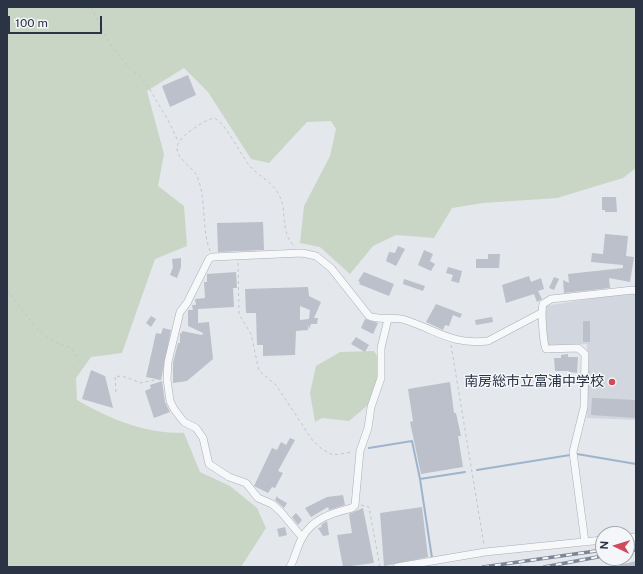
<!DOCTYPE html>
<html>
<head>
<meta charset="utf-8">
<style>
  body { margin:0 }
  #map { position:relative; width:643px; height:574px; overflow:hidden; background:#e4e7ec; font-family:"Public Sans",sans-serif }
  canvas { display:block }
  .frame { position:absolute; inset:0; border:8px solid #2b3445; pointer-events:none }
  .north { position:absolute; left:595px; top:526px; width:40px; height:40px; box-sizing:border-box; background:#f4f6f9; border:1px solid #a4a8b1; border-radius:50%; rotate:274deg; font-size:11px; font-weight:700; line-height:16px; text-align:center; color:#2b3445 }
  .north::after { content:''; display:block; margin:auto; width:14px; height:18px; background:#d1495b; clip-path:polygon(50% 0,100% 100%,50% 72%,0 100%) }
  .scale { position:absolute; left:8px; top:16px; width:94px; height:18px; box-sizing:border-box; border:2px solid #2b3445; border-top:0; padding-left:5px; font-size:12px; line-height:14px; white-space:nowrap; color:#2b3445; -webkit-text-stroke:3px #f4f6f9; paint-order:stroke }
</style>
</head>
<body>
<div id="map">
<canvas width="643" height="574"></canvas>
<div class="frame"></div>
<div class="north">N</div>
<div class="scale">100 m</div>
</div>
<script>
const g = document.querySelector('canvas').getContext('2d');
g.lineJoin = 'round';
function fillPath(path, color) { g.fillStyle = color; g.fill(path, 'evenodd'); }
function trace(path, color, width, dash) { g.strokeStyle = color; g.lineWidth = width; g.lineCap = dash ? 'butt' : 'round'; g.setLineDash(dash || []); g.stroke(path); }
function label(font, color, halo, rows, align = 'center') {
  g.font = font + ' "Public Sans","Noto Sans JP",sans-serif'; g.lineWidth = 3; g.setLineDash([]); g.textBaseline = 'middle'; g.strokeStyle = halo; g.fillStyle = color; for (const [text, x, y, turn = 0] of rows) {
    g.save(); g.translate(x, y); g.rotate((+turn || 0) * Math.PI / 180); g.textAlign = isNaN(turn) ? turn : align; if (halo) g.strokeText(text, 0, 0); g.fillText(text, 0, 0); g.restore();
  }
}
const built = new Path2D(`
  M 632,292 L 636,294 L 636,420 L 587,418 L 587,344 L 547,345 L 545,306 Z`);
const green = new Path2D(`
  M 7,7 L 636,7 L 636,168 L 623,178 L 557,198 L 483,203 L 452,208 L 434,238 L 396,235 L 373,246 L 350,274 L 320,247 L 300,243 L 304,206 L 330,156 L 336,129 L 331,121 L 307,122 L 269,163 L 251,159 L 208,92 L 184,68 L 147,91 L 164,154 L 158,186 L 184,206 L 187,246 L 155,259 L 122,353 L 91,357 L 76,378 L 77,400 C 112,420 143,433 184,433 L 200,472 L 230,486 L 257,508 L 266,528 L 241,567 L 7,567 Z
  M 374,351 L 383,366 L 375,399 L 349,421 L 322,418 L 315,422 L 310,393 L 316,366 L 340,352 Z`);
const stream = new Path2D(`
  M 369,448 L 412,441 L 420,479 L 432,558
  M 577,454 L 636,464
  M 477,470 L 570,455
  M 420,479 L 465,472`);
const building = new Path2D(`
  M 188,75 L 196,95 L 170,107 L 162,86 Z
  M 602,197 L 616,197 L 617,212 L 605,212 L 605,210 L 602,210 Z
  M 263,222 L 264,250 L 218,252 L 217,223 Z
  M 605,234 L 628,236 L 626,256 L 634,257 L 630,282 L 609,278 L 610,288 L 564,293 L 563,280 L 569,283 L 568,274 L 623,268 L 623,265 L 591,262 L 592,253 L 603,254 Z
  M 398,246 L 405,249 L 396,266 L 386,261 L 389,252 L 395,253 Z
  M 424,250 L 433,254 L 430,261 L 435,264 L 431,271 L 418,265 Z
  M 488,254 L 500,254 L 499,268 L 476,268 L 476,259 L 488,259 Z
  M 181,258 L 181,267 L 177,278 L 170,275 L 173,267 L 172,259 Z
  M 448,267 L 462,271 L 459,283 L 451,281 L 453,275 L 446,273 Z
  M 236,272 L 237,288 L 233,288 L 234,307 L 198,309 L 198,323 L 209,322 L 213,359 L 187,381 L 173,383 L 173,363 L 178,343 L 180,343 L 180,333 L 182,333 L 182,331 L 202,335 L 203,333 L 188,326 L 188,310 L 193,310 L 192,305 L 196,305 L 195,299 L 205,298 L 204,282 L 207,282 L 207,274 Z
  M 364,272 L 394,284 L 389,296 L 359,284 L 360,282 L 358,281 Z
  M 529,276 L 531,282 L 541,278 L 544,289 L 538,291 L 542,299 L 537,302 L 534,294 L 506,303 L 502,285 Z
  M 554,277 L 559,279 L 554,290 L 549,288 Z
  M 404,279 L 425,286 L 423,291 L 403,284 Z
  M 308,287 L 309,296 L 321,302 L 314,318 L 318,318 L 317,324 L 311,324 L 309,329 L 308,324 L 308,330 L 296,331 L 295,355 L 263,356 L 263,345 L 257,345 L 256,313 L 246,313 L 245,289 ZM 300,306 L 310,310 L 309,319 L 300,320 Z
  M 436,304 L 462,314 L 460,318 L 453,315 L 449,326 L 445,325 L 443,330 L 426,322 Z
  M 151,316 L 156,319 L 151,327 L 146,323 Z
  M 492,317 L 493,322 L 476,325 L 475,320 Z
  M 365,319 L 378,323 L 373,334 L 361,328 Z
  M 583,321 L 590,321 L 590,342 L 583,342 Z
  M 163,328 L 171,330 L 161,380 L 146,377 L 156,333 L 161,334 Z
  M 356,337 L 369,345 L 365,352 L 351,344 Z
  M 568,354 L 568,357 L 578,357 L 577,373 L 569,372 L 569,371 L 555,371 L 554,358 L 561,358 L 561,355 Z
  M 91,370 L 105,376 L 113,408 L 82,399 Z
  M 162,381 L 165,402 L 170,412 L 154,418 L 145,391 L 151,388 L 150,385 Z
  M 450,382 L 454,413 L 456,413 L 461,436 L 458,436 L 463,467 L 421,474 L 410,422 L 413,421 L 408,389 Z
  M 592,398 L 636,400 L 636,418 L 591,415 Z
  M 290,438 L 295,440 L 278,471 L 283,473 L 275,488 L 272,487 L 268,493 L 254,486 L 272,448 L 277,450 L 281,442 L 286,445 Z
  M 343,495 L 345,505 L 329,510 L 328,507 L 311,517 L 305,508 L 327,497 Z
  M 277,496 L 278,498 L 287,503 L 284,508 L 275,500 Z
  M 422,507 L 428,557 L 384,566 L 380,513 Z
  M 363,508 L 374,563 L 343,567 L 337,535 L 352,533 L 349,514 Z
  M 296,513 L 302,520 L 298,525 L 292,517 Z
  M 327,521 L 329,535 L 323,536 L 318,528 L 322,527 L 321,525 Z
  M 285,527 L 287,535 L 279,537 L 277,529 Z
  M 636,561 L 636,567 L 620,567 L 620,565 Z`);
const path = new Path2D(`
  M 91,7 L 108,41 L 125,63 L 146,83 L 169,122 L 178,141
  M 210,251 C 201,227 207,200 197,176 C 192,166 176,159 177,147 C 178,137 204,120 214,118 C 226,123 240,154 249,165 C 258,176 272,181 279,195 C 288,210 279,232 295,247
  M 238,263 L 239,314 L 251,334 L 259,371 L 276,385 L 313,441 L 322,449 L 333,455 L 353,452
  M 7,290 L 36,328 L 52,341 L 71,348 L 79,361
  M 451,345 L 484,545
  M 116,392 L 115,376 L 126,377 L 140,383 L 160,379
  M 361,505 L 369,507 L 380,567
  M 513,567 L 523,565 L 523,567`);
const minor = new Path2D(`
  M 302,537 L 280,511 L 272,504 L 258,498 L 246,483 L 229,477 L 209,464 L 203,438 L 196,428 L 184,422 L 174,409 L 170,401 L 167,379 L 168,362 L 180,312 L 187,303 L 209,259 L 212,257 L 302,253 L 316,256 L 331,268 L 369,316 C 381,321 393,316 405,320 C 437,330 451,345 488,341 L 541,313
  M 627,538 L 636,537
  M 585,542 L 573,452 L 584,407 L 585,354 L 578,348 L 546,349 C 543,343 541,311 543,304 L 551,299 L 633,290 L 636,291
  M 290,567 C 295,558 297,547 302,538 C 313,518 332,513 352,508 L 355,505 L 360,451 L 368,428 L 371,407 L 381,378 L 381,348 L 388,319
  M 397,567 L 485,552 L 603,540`);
const rail = new Path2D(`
  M 627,551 L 636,550
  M 483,567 L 603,550
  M 544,567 L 603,556`);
const markers = [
  [612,382,4,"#d1495b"]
];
const poiNames = [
  ["南房総市立富浦中学校",604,382]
];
fillPath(built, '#d2d6de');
fillPath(green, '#c9d6c5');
trace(stream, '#9fb4cc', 2);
fillPath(building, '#bbc0ca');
trace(minor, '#a9aeb7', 8);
trace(path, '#c2c5cb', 1, [3, 3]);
trace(minor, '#f7f8fa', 7);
trace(rail, '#7d8696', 3.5);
trace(rail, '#f4f6f9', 2, [6]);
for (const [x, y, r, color] of markers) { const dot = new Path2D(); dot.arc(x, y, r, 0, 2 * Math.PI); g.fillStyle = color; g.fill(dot); trace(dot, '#f4f6f9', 1.5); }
label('14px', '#2b3445', '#f4f6f9', poiNames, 'right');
</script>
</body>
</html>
